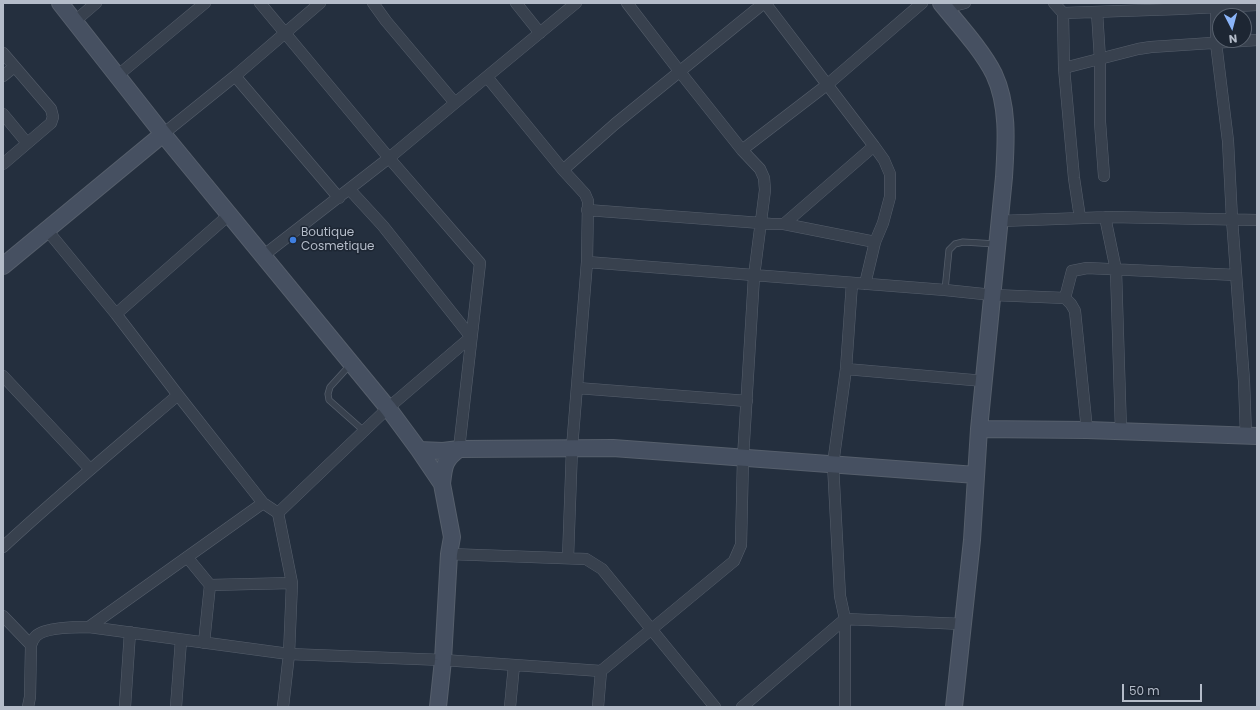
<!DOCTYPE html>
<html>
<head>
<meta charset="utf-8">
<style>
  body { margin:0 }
  #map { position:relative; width:1260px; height:710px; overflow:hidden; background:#242f3e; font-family:Poppins,sans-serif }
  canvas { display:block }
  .frame { position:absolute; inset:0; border:4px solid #b4bcc9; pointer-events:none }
  .north { position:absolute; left:1212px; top:8px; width:40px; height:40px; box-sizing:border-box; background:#1d2633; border:1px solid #59626f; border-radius:50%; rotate:174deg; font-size:11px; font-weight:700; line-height:16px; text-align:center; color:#b4bcc9 }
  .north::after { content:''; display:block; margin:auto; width:14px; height:18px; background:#8ab4f8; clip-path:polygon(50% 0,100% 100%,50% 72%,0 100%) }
  .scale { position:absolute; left:1122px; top:684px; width:80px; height:18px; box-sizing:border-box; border:2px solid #b4bcc9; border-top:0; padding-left:5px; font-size:12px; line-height:14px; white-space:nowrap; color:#b4bcc9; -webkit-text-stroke:3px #1d2633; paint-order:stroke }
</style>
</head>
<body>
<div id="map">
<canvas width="1260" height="710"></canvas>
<div class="frame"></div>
<div class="north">N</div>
<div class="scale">50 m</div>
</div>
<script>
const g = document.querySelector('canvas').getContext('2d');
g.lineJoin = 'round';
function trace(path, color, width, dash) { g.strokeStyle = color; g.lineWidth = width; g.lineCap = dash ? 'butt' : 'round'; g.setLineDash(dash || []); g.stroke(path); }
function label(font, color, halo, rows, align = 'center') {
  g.font = font + ' Poppins,sans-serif'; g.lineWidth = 3; g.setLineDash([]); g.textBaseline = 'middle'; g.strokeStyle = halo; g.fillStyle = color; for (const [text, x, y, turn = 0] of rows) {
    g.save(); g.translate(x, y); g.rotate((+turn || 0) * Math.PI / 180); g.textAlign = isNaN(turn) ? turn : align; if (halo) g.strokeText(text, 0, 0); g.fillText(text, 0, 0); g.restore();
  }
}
const lane = new Path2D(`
  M 945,290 L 949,250 L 955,244 L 963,242 L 996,244
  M 350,365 L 330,387 L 328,394 L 329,400 L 364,431`);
const street = new Path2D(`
  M 260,3 L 389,158 L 480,263 L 459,449
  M 373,3 L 386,21 L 455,103
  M 516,3 L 540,33
  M 765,3 L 874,146 L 884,160 L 890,174 L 890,197 L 883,223 L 875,242 L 865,284
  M 1054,3 L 1063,13 L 1064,68 L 1074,178 L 1080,218
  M 1216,7 L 1216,43 L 1228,141 L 1232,219 L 1244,381 L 1246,436
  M 945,8 L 965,3
  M 1097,12 L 1100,59 L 1100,122 L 1104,176
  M 1063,13 L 1179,9 L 1257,5
  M 75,21 L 96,3
  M 3,53 L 51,109 L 53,117 L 51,123 L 3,164
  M 1064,68 L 1138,49 L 1151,47 L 1257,40
  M 3,76 L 14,67
  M 117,76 L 205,3
  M 235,76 L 339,198
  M 487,77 L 563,170 L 585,194 L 588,201 L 587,262 L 572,448 L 568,558
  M 3,114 L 27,143
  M 163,134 L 235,76 L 320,3
  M 742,150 L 828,84 L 922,3
  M 563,170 L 615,124 L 764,3
  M 587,210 L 761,223 L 771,224 L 784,224 L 874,146
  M 1105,217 L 1116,270 L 1121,431
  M 1000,221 L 1111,217 L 1257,220
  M 784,224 L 875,242
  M 47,230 L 116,314 L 178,395 L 263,503 L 278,513 L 388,408 L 471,337 L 383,226 L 350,190
  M 264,255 L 389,158 L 455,103 L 576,3
  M 587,262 L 945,290 L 993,295 L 1065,298 L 1071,304 L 1075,311 L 1087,430
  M 1065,298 L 1072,271 L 1087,268 L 1236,275
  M 116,314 L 230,214
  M 846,369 L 984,381
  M 3,376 L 90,469
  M 577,388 L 747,401
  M 278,513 L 292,583 L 289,654 L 283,707
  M 3,547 C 59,495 119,445 178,395
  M 449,554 L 586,559 L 602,569 L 715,707
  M 187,557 L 210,585 L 292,583
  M 3,616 L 31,645 C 32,642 34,638 36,636 C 45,627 76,627 89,627 L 263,503
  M 89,627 L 289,654 L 443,660 L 601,671 L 734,561 L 741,545 L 743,458 L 754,276 L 765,190 L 764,178 L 760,169 L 742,150 L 680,72 L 627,3
  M 204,643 L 210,585
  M 28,707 L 30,697 L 31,645
  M 125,707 L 130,632
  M 176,707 L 181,640
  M 510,707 L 514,665
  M 598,707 L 601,671
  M 742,707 L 845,619 L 963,624
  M 845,707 L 845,619 L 840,596 L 833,464 L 846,369 L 852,283`);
const secondary = new Path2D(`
  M 60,3 L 163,134 L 388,408 L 419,450 L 442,484 L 452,537 L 449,554 L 443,660 L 438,707
  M 941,3 C 958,24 982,50 994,74 C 1009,106 1006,144 1004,177 L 979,429 L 972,540 L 954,707
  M 3,266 L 163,134
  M 979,429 L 1087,430 L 1257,436
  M 419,450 L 443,451 L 459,449
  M 442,484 C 444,466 444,460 459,449 L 613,448 L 976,475`);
const markers = [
  [293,240,4,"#3f7fe0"]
];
const poiNames = [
  ["Boutique",301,233],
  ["Cosmetique",301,247]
];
trace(lane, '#565f6c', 7);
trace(street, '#565f6c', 12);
trace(secondary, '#565f6c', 18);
trace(lane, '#38414e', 5.5);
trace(street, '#38414e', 11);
trace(secondary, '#465061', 16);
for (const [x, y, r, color] of markers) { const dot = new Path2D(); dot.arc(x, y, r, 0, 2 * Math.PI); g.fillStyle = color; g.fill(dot); trace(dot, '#1d2633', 1.5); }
label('12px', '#b4bcc9', '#1d2633', poiNames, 'left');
</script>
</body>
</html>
